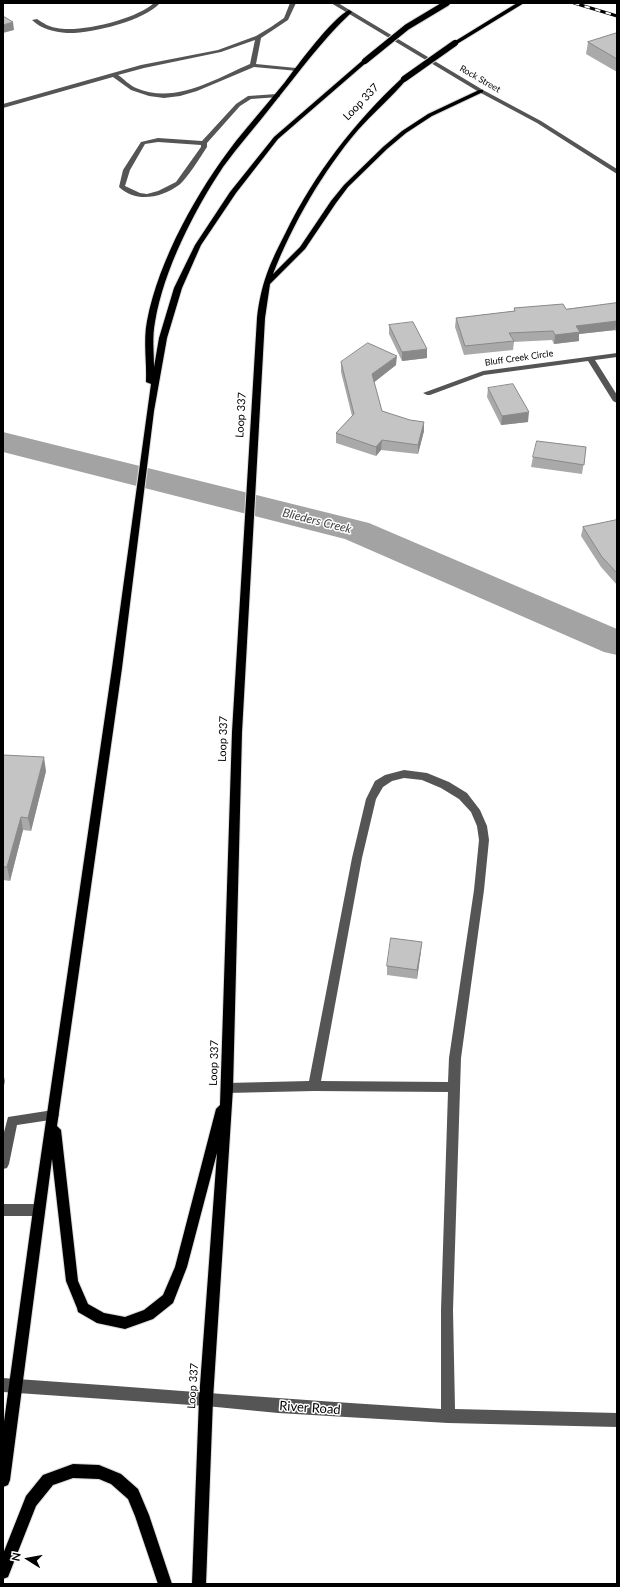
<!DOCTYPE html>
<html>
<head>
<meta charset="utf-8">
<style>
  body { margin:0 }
  #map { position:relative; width:620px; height:1587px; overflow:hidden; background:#fff; font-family:Lato,sans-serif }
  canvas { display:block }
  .frame { position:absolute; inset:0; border:4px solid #000; pointer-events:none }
  .north { position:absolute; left:8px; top:1539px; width:40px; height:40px; -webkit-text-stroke:3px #fff; paint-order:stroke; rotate:281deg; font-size:11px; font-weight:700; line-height:16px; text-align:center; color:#000 }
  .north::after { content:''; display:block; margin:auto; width:14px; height:18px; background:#000; clip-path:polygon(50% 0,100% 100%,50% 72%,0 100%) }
</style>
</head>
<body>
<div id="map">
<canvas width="620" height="1587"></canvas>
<div class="frame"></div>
<div class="north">N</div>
</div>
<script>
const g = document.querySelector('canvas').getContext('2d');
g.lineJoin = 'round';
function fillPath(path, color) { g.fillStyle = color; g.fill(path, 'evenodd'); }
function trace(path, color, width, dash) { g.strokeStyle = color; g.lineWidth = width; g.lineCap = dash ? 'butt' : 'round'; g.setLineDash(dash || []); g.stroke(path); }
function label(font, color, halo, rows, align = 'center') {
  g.font = font + ' Lato,sans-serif'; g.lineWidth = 3; g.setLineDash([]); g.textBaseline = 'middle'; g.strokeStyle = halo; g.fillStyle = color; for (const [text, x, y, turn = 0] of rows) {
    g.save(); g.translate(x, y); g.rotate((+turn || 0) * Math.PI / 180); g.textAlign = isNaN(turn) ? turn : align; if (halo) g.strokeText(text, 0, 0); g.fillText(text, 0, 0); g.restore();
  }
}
const river = new Path2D(`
  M 3,432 L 369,523 L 617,629 L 617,655 L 604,652 L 345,539 L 3,452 Z`);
const minor = new Path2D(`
  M 154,3 L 160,3 C 144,21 90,34 67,33 C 54,32 41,29 32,20 L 37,19 C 43,23 49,27 57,28 C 80,33 137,19 154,3 Z
  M 290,3 L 296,3 L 288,20 L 261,38 L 256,64 L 296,68 L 299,70 L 298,71 L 254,67 L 197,91 L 180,96 L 164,98 L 149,96 L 131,90 L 113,77 L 3,108 L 3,104 L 141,65 L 218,50 L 256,36 L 271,27 L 284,18 ZM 255,40 L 250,64 C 215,79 175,105 136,88 C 129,85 124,79 118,75 L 144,68 L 221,52 Z
  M 331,3 L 338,3 L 483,90 L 541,121 L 617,169 L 617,174 L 537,123 L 479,92 Z
  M 277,94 L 280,96 L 279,97 L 251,99 L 240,106 L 207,143 L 207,147 C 201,156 187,179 179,185 C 161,198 136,203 119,187 L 123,170 L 141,142 L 158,138 L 202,141 L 236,104 L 248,96 ZM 158,142 L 201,145 L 201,147 L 176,182 L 158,191 L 147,194 L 140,193 L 125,186 L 130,170 L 145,144 Z
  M 617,353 L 617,357 L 595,360 L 617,395 L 617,403 L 613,401 L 588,361 L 484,375 L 430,395 L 427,395 L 423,393 L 483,371 Z
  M 404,770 L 427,773 L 449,782 L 467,793 L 480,810 L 487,826 L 489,840 L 484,890 L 461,1058 L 453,1310 L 455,1409 L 617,1413 L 617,1427 L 448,1423 L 278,1413 L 206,1406 L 3,1392 L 3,1378 C 149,1388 295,1400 441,1409 L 441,1310 L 448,1092 L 314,1091 L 227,1093 L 223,1092 L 221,1088 L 223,1084 L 227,1083 L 309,1081 L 352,858 L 366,799 L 375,781 L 385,775 ZM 404,778 L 422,780 L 441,788 L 459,799 L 471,812 L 477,826 L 479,840 L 474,890 L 449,1058 L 448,1082 L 321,1081 L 362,858 L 376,799 L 383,787 L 392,781 Z
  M 53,1110 L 57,1111 L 59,1115 L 57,1119 L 17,1125 L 9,1164 L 7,1168 L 3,1169 L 3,1136 L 8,1117 Z
  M 3,1204 L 39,1204 L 43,1206 L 45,1210 L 43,1214 L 39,1216 L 3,1216 Z`);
const major = new Path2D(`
  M 517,3 L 524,3 L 457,44 L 452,43 Z
  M 349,10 L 352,12 L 351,13 C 322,40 299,72 274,103 C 257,125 239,145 223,167 C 194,211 164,269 155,322 C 152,337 154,352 154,367 L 159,338 L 174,288 L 195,245 L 230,192 L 274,137 L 363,60 L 367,60 L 367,62 L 278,139 L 236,193 L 201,245 L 182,288 L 167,338 L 154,411 L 122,668 L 57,1126 L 61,1130 L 78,1281 L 88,1304 L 104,1313 L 125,1317 L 144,1310 L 163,1295 L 175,1267 L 216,1109 L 220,1105 L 232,732 L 257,318 C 261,283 270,263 286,232 C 315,173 354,123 402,78 L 407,79 C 392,97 374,112 358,130 C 323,171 293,223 273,274 L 300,247 L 331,201 L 344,185 L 383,147 L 402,131 L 428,114 L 479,90 L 483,90 L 483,92 L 432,116 L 406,133 L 387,149 L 348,187 L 336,203 L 305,249 L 270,284 L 265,318 L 242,732 L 233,1088 L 213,1399 L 206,1584 L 192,1584 L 199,1399 L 217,1153 L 187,1267 L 173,1303 L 153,1319 L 125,1329 L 97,1323 L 78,1312 L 77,1308 L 66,1281 L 52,1159 L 10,1480 L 8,1485 L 3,1487 L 3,1429 L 33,1210 L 112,668 L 151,384 L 146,382 C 147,362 143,341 147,321 C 159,259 198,190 236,141 C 252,121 269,102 285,82 C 297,66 332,18 349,10 Z
  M 73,1464 L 99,1465 L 121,1474 L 138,1489 L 149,1515 L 172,1584 L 158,1584 L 135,1516 L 128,1499 L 111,1484 L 99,1479 L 73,1478 L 53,1485 L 36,1506 L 8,1577 L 3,1579 L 3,1554 L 26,1496 L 43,1475 Z`);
const rail = new Path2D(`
  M 574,3 L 617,16`);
const majorBridge = new Path2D(`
  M 365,61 L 407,27 L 447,3
  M 404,79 L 455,43`);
const wall = new Path2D(`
  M 617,33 L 617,72 L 586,54 L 588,42 Z
  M 617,303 L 617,333 L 615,330 L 579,334 L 579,341 L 554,344 L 552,340 L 514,342 L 513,350 L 464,355 L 455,327 L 456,318 L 514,311 L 514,308 L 566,309 Z
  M 389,325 L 427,349 L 427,358 L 402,361 L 389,334 Z
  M 341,362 L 396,365 L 374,382 L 382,411 L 424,431 L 418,454 L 381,450 L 376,456 L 336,443 L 336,433 L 352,416 L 341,372 Z
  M 488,388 L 528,422 L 501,425 L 487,397 Z
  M 586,447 L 582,474 L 531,467 L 533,457 Z
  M 617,520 L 617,585 L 601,567 L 581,536 L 583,527 Z
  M 3,755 L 46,771 L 31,831 L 23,830 L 10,881 L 3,880 Z
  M 421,951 L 417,979 L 387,975 L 387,966 Z`);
const shadedWall = new Path2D(`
  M 13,22 L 14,30 L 3,33 L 3,25 Z
  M 617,321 L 615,330 L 579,334 L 579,341 L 554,344 L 555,335 L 576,326 Z
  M 427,349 L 427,358 L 402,361 L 402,352 Z
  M 397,356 L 396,365 L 372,384 L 372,374 Z
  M 529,412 L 528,422 L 501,425 L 502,416 Z
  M 424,422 L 424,431 L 418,454 L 418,445 Z
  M 382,440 L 381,450 L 376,456 L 376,447 Z
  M 44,757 L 46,771 L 31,831 L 28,818 Z
  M 21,817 L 23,830 L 10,881 L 7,867 Z
  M 422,942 L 421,951 L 417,979 L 417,970 Z
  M 4,1077 L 5,1081 L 3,1090 L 3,1080 Z`);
const building = new Path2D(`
  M 3,16 L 13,22 L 3,25 Z
  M 617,33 L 617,59 L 588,42 Z
  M 617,303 L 617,321 L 576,326 L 580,332 L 555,335 L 553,331 L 509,333 L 514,341 L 465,346 L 456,318 L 515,311 L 514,308 L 563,304 L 566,309 Z
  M 413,322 L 427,349 L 402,352 L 389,325 Z
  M 368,343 L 397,356 L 372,374 L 382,411 L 410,420 L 424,422 L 418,445 L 382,440 L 376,447 L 336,433 L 354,414 L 341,362 Z
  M 513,384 L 529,412 L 502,416 L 488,388 Z
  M 537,441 L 586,447 L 584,465 L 533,457 Z
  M 617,520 L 617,573 L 602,557 L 583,527 Z
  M 3,755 L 44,757 L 28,818 L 21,817 L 7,867 L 3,867 Z
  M 391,938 L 422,942 L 417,970 L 387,966 Z`);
const farStreetnames = [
  ["Rock Street",480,79,30],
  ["Bluff Creek Circle",519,358,-8]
];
const streetNames = [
  ["Loop 337",361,102,-46],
  ["Loop 337",241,415,-87],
  ["Loop 337",223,739,-88],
  ["Loop 337",214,1063,-88],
  ["Loop 337",193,1386,-86]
];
const waterNames = [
  ["Blieders Creek",317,521,14]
];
const nearStreetnames = [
  ["River Road",310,1408,4]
];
fillPath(river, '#a3a3a3');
trace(major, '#dbdbdb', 2);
fillPath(minor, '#555');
fillPath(major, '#000');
trace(rail, '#000', 3);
trace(rail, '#fff', 2, [5.5]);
trace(majorBridge, '#dbdbdb', 8, []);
trace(majorBridge, '#000', 6);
fillPath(wall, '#a9a9a9');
fillPath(shadedWall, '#898989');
fillPath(building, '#c4c4c4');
trace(building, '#898989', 1);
label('9px', '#000', '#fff', farStreetnames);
label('11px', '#000', '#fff', streetNames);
label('italic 12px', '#444', '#fff', waterNames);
label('13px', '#000', '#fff', nearStreetnames);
</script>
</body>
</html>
